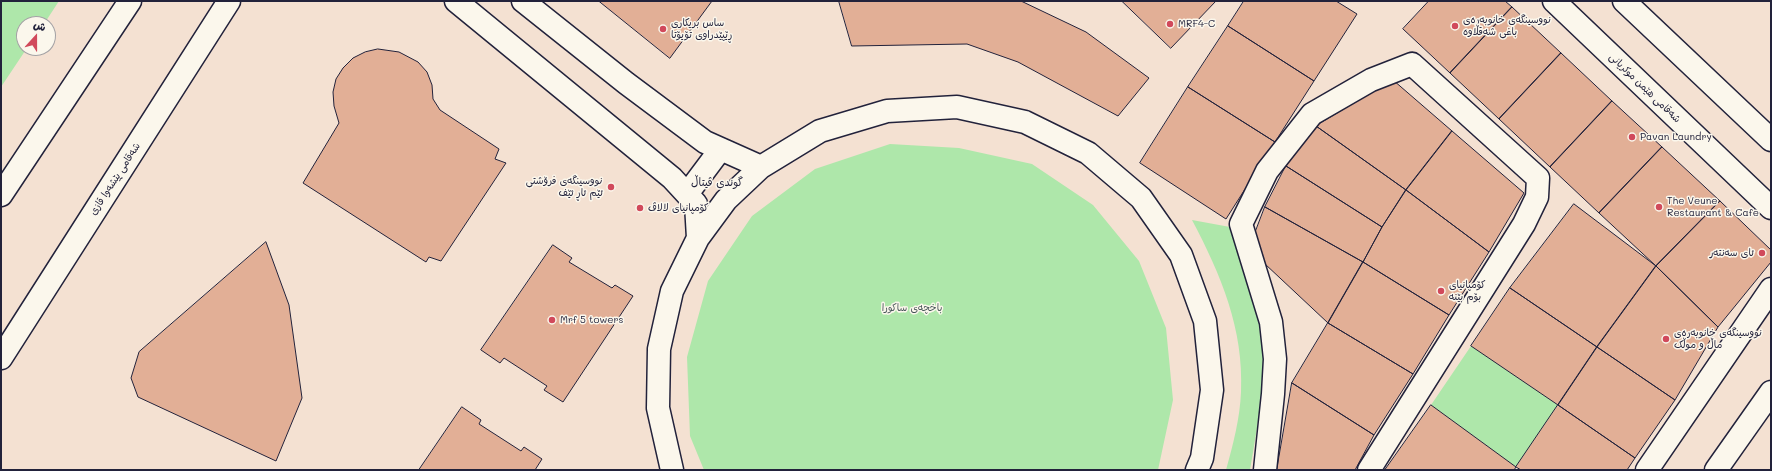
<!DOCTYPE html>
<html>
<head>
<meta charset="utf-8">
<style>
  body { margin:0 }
  #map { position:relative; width:1772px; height:471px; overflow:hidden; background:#f4e1d2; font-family:Mali,"Playpen Sans Arabic",sans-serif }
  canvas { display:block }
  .frame { position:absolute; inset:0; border:2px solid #22223b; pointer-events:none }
  .north { position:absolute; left:16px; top:16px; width:40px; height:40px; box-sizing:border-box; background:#fbf7ec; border:1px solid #a4a2a5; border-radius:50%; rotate:21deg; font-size:11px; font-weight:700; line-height:16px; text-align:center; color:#22223b }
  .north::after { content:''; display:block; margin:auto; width:14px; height:18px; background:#d1495b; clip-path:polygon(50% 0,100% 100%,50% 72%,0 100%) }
</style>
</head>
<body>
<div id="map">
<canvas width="1772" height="471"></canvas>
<div class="frame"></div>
<div class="north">ش</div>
</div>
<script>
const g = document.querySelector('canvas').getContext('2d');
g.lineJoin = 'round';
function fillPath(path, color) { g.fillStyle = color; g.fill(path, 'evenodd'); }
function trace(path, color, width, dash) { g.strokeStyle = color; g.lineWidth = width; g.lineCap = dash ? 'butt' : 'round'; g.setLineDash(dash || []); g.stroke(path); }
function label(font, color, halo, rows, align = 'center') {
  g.font = font + ' Mali,"Playpen Sans Arabic",sans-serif'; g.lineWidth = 3; g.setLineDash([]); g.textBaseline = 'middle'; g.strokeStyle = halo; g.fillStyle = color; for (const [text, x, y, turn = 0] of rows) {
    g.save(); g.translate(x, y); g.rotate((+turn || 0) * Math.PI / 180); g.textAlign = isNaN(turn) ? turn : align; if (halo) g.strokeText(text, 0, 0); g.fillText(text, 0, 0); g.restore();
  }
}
const green = new Path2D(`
  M 1,1 L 59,1 L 44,24 L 24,24 L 24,48 L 27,48 L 1,87 Z
  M 890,144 L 959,148 L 1032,164 L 1093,205 L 1139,261 L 1166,328 L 1173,400 L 1158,470 L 704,470 L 690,436 L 687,357 L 708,281 L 752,216 L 815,169 Z
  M 1192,220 L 1230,227 C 1246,269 1264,315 1263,360 C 1263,397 1256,434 1250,470 L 1226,470 C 1233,445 1240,418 1241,392 C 1244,329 1221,275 1192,220 Z
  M 1471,346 L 1558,405 L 1516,467 L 1431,405 Z`);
const building = new Path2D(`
  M 599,1 L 712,1 L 670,58 Z
  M 839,1 L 1021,1 L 1086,32 L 1149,78 L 1118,116 L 1018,62 L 967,44 L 852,46 Z
  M 1122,1 L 1216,1 L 1171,48 Z
  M 1244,1 L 1336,1 L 1357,14 L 1314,81 L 1228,26 Z
  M 1429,1 L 1505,1 L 1512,7 L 1450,73 L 1403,29 Z
  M 1512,7 L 1561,53 L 1499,119 L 1450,73 Z
  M 1228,26 L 1314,81 L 1275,142 L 1188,87 Z
  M 378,49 L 399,52 L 418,62 L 427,72 L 432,85 L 433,99 L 440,110 L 499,149 L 495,159 L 506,163 L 441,261 L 429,257 L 426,262 L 303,183 L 339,123 L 334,106 L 333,92 L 336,79 L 343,68 L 353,58 L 365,52 Z
  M 1561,53 L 1612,101 L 1550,167 L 1499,119 Z
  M 1393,80 L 1452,131 L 1406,190 L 1316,126 Z
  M 1188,87 L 1275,142 L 1226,219 L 1140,163 Z
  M 1612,101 L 1662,147 L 1599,213 L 1550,167 Z
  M 1316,126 L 1406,190 L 1382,227 L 1286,166 Z
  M 1452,131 L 1524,193 L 1489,252 L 1406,190 Z
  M 1662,147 L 1720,201 L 1656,266 L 1599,213 Z
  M 1286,166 L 1382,227 L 1363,262 L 1265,207 Z
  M 1406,190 L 1489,252 L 1449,315 L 1363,262 L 1382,227 Z
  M 1720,201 L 1771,250 L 1771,262 L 1718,327 L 1656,266 Z
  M 1574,204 L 1656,266 L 1597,347 L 1510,288 Z
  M 1265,207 L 1363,262 L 1328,323 L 1249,249 Z
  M 266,242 L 289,305 L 302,398 L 276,461 L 138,397 L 131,378 L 139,352 Z
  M 553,245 L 572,258 L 569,262 L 612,288 L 615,285 L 633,296 L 563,402 L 544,390 L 547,386 L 504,358 L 500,363 L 481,350 Z
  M 1363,262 L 1449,315 L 1413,374 L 1328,323 Z
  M 1656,266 L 1718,327 L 1675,400 L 1597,347 Z
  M 1510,288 L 1597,347 L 1558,405 L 1471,346 Z
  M 1328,323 L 1413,374 L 1374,435 L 1292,383 Z
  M 1597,347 L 1675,400 L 1635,458 L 1558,405 Z
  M 1292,383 L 1374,435 L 1355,470 L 1277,470 Z
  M 1431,405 L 1516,467 L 1514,470 L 1385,470 Z
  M 1558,405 L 1635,458 L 1627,470 L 1521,470 L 1516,467 Z
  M 462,407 L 481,420 L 479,424 L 521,451 L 524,447 L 542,459 L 535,470 L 419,470 Z`);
const street = new Path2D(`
  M 456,1 L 672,178 L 696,204 L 698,238
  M 523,1 L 626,83 L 705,142 L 761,167
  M 687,194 L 720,150
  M 672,470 L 658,408 L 659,349 L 672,291 L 698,238 L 726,200 L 761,167 L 820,131 L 887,111 L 957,107 L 1025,122 L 1088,153 L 1141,198 L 1181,255 L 1205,321 L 1212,390 L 1202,458 L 1197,470
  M 1265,470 L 1273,394 L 1275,359 L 1271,322 L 1241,224 L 1267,171 L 1312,114 L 1371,80 L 1412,64 L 1538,178 L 1537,197 L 1524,224 L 1369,470`);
const secondary = new Path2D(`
  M 1554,1 L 1771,208
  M 1624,1 L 1771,140
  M 1647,470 L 1771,289
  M 1716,470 L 1771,392`);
const highway = new Path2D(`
  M 1,195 L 130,1
  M 1,358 L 229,1`);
const markers = [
  [1170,24,4,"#d1495b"],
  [1455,26,4,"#d1495b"],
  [663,29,4,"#d1495b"],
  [1632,137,4,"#d1495b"],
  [611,187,4,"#d1495b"],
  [1659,207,4,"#d1495b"],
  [640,208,4,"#d1495b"],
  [1762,253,4,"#d1495b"],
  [1441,291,4,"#d1495b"],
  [552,320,4,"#d1495b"],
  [1666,339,4,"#d1495b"]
];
const poiNames = [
  ["نووسینگەی خانوبەرەی",1463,20],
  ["باغی شەقڵاوە",1463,32],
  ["ساس بریکاری",671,23],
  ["ڕێپێدراوی تۆیۆتا",671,35],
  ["MRF4-C",1178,24],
  ["Pavan Laundry",1640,137],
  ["نووسینگەی فرۆشتی",603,181,"right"],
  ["ئێم ئاڕ ئێف",603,193,"right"],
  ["The Veune",1667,201],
  ["Restaurant & Cafe",1667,213],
  ["کۆمپانیای لالاڤ",648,208],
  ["ئای سەنتەر",1754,253,"right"],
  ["کۆمپانیای",1449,285],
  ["بۆم بێنە",1449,297],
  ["Mrf 5 towers",560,320],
  ["نووسینگەی خانوبەرەی",1674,333],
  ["ماڵ و موڵک",1674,345]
];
const streetNames = [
  ["شەقامی هێمن موکریانی",1645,88,44],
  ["شەقامی پێشەوا قازی",115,179,-57]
];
const parkNames = [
  ["باخچەی ساکورا",912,308]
];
const neighbourhoodNames = [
  ["گوندی ڤیتاڵ",717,183]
];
fillPath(green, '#aee7aa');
fillPath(building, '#e2af96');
trace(building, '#22223b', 1);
trace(street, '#22223b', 25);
trace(secondary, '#22223b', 25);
trace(highway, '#22223b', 25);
trace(street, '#fbf7ec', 22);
trace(secondary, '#fbf7ec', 22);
trace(highway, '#fbf7ec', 22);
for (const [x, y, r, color] of markers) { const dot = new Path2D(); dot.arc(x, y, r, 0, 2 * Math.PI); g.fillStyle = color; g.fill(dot); trace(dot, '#fbf7ec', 1.5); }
label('10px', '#22223b', '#fbf7ec', poiNames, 'left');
label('10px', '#22223b', '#fbf7ec', streetNames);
label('10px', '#455357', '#fbf7ec', parkNames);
label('11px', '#22223b', '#fbf7ec', neighbourhoodNames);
</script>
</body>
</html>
